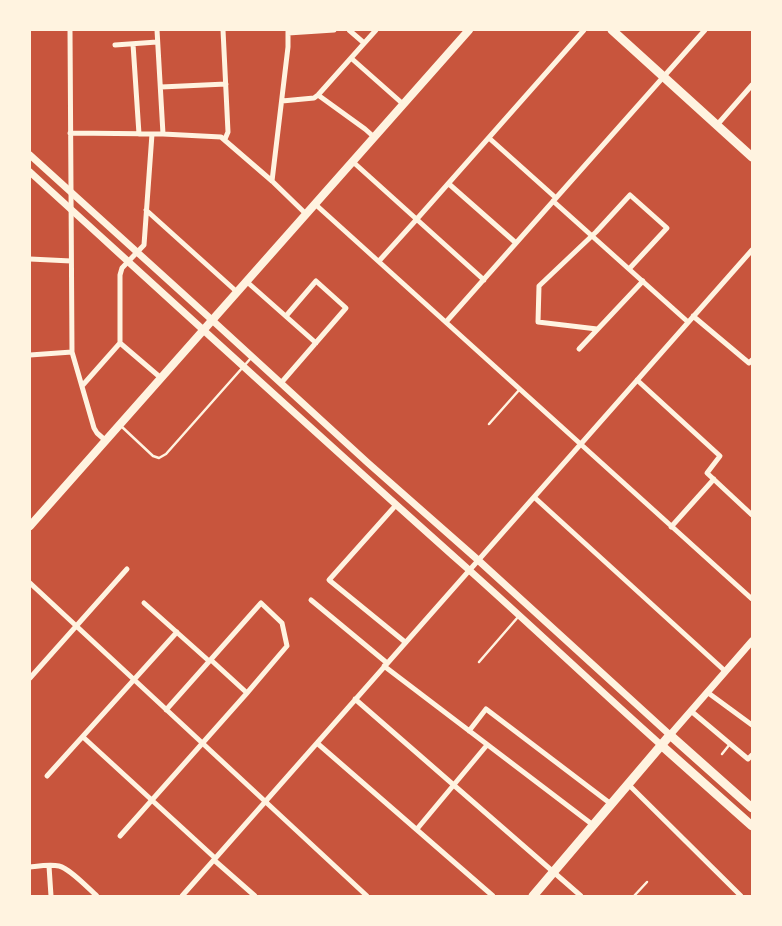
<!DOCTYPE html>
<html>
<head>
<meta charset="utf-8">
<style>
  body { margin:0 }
  #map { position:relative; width:782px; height:926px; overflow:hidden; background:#c8553d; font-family:"Sofia Sans Condensed",sans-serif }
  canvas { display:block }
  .frame { position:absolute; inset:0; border:31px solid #fff3e0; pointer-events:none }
</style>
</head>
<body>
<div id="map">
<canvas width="782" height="926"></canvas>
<div class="frame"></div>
</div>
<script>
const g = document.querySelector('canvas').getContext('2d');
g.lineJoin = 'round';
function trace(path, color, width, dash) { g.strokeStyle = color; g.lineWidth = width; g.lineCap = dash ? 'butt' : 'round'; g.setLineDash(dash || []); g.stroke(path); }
const service = new Path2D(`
  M 489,424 L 520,389
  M 121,426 L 153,456 L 159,458 L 166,454 L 251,358
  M 479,662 L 518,617
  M 722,754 L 730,744
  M 634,896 L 647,882`);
const minor = new Path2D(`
  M 70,30 L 72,352 L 94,428 L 97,433 L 105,440
  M 157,30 L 163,134
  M 223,30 L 228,132 L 225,139
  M 349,30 L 364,43
  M 288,33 L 334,30
  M 133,44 L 139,134
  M 115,45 L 157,42
  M 351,58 L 403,104
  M 161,87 L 226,84
  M 318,95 L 365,129 L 374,137
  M 282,101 L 314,98 L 318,95 L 376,30
  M 717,125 L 752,85
  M 70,133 L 163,134 L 221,137 L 272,181 L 306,214
  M 152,134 L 144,245 L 122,268 L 120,275 L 120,343 L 161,378
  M 489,138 L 556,198
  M 352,161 L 484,280
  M 272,181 L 288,47 L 288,30
  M 449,184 L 516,243
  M 553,201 L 688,322
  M 315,204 L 752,599
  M 146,210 L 237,292
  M 30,259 L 71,261
  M 379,261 L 416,220 L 584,30
  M 246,281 L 316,343
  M 693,316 L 749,363 L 752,360
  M 446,322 L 705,30
  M 597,329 L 538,322 L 539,286 L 596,232 L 630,195 L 667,228 L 629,269
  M 579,349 L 643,281
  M 30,355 L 72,352
  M 637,380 L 720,456 L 707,473 L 752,515
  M 281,383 L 346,308 L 316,281 L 286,316
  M 82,386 L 120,343
  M 534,497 L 725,671
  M 396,505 L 329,580 L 405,642
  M 671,527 L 714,479
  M 30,583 L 367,896
  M 311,600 L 387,663
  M 144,603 L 209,661
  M 211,660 L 247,693
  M 384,666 L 593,825
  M 30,678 L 127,569
  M 707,692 L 752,725
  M 355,699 L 581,896
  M 691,711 L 748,759 L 752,755
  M 469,731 L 486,709 L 611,804
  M 83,737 L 215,858
  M 317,743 L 493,896
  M 47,776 L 177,632
  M 628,784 L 741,896
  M 417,829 L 487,745
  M 120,836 L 247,693 L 287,646 L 282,623 L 261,603 L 166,710
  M 214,860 L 255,896
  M 49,866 L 51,896
  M 30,867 C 39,866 50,864 59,866 C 69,868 88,888 97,896
  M 182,896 L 752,250`);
const tertiary = new Path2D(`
  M 30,155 L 212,320 L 368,463 L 478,560 L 670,735 L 752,641
  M 30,172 C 176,305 321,438 468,569 C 533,627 596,687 661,745`);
const secondary = new Path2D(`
  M 30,526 L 469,30`);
const primary = new Path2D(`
  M 612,30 L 752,157
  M 661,745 L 752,826
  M 533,896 L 670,735 L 752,808`);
trace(service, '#fff3e0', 2.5);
trace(minor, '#fff3e0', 5);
trace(tertiary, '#fff3e0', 7);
trace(secondary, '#fff3e0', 8);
trace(primary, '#fff3e0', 9);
</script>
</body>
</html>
